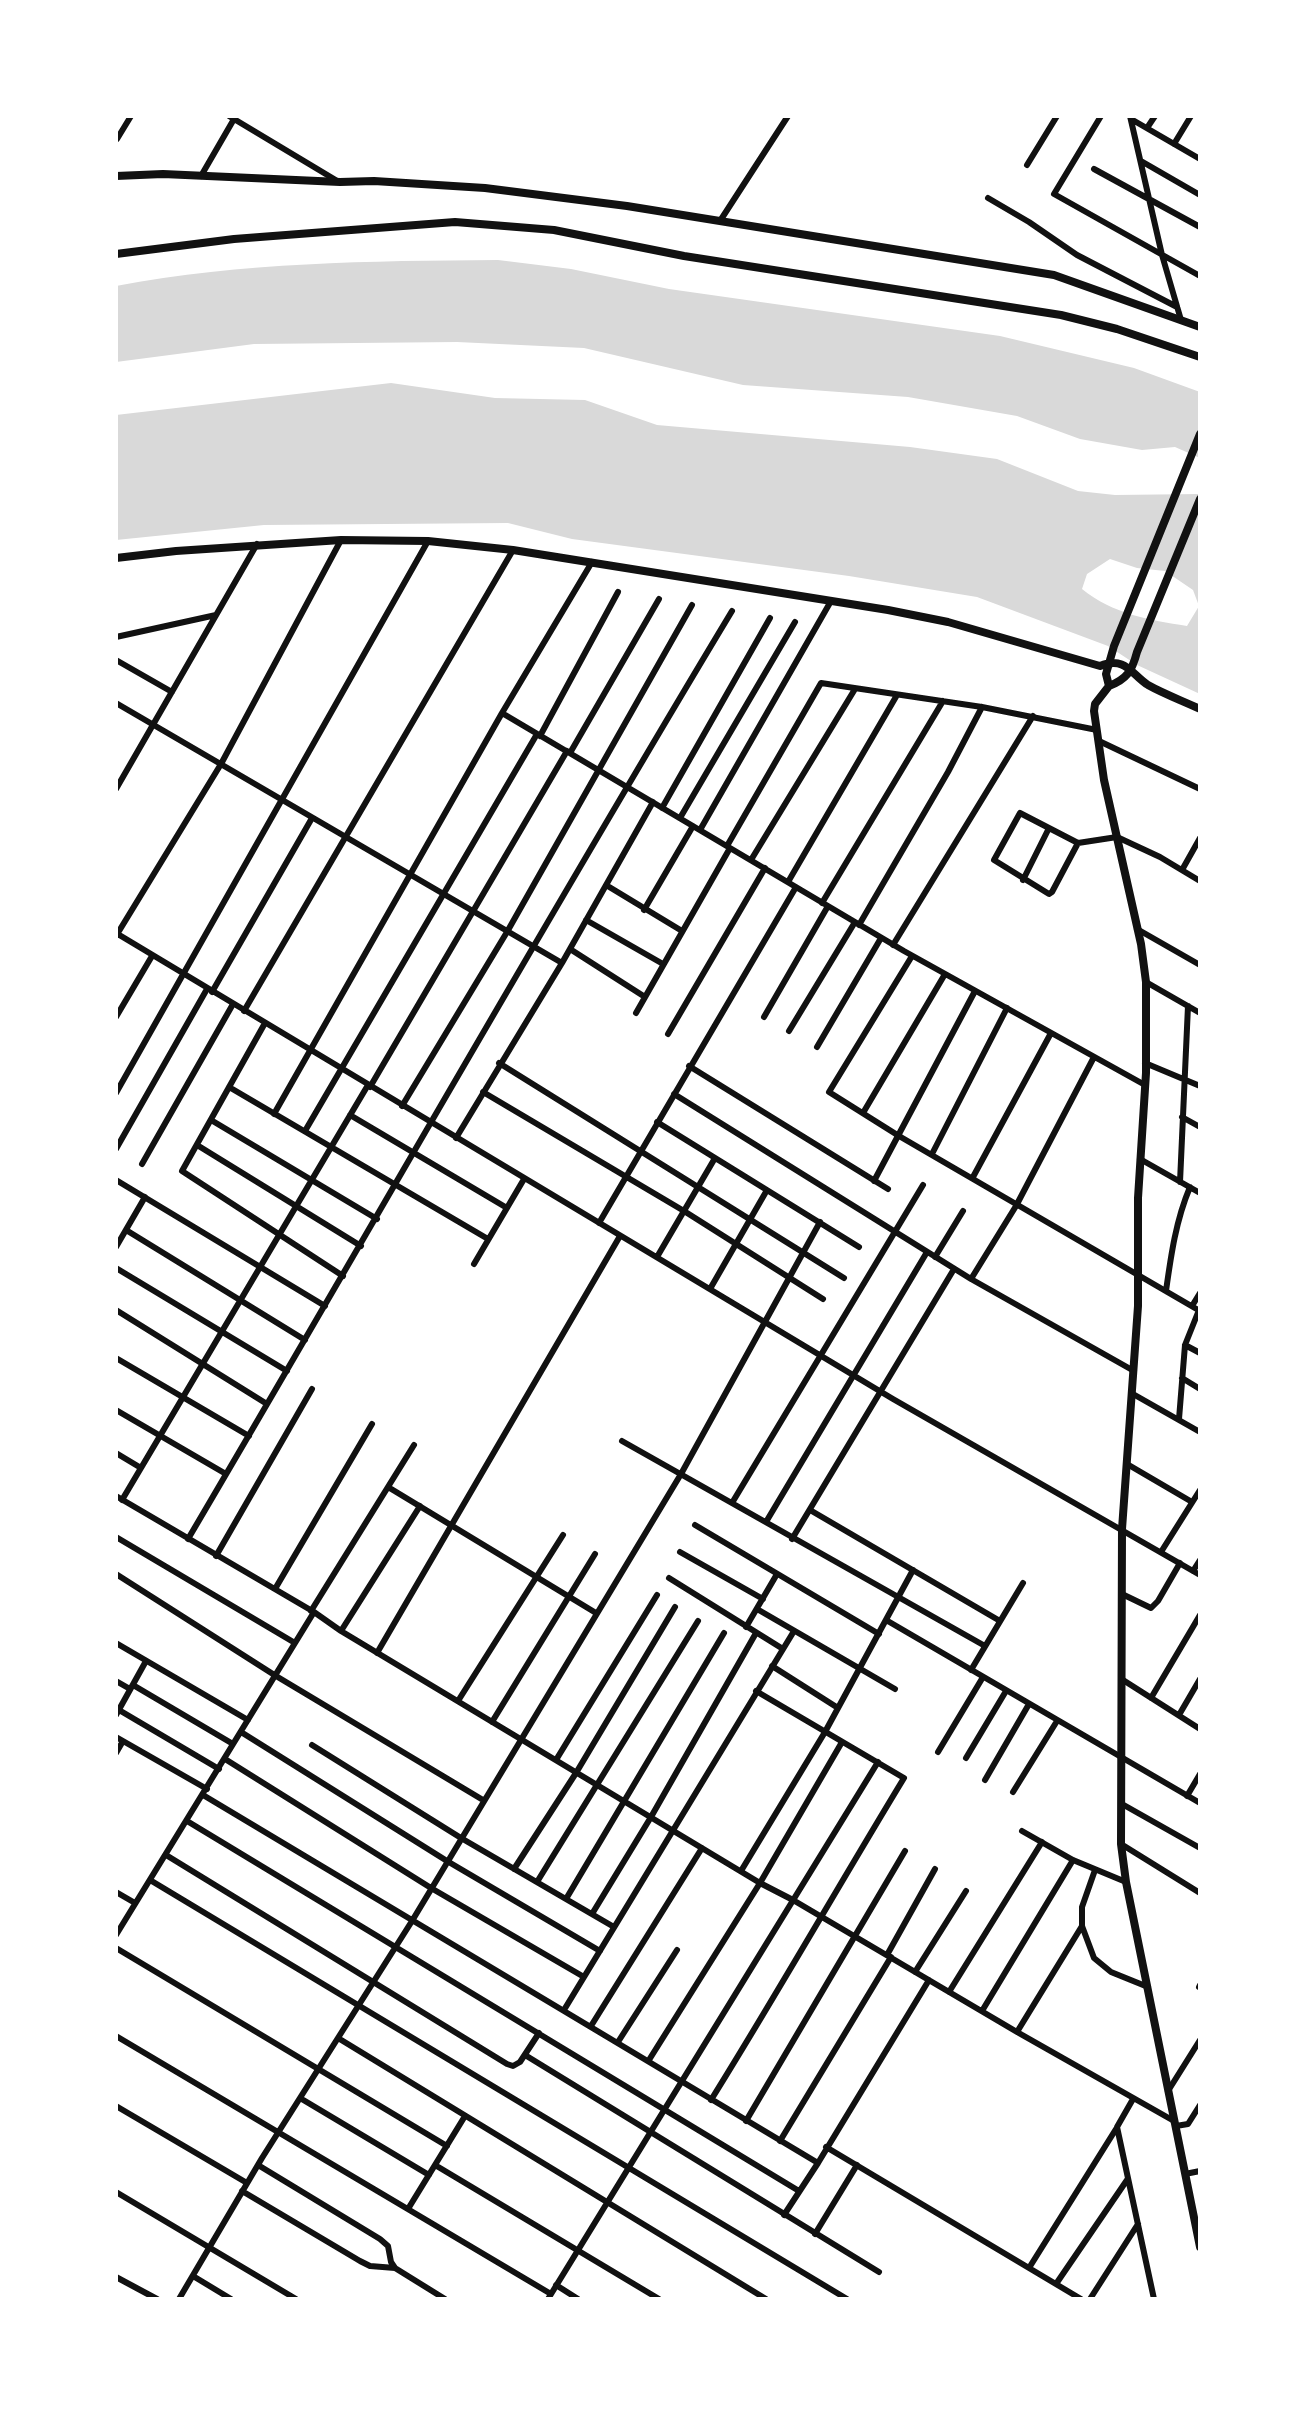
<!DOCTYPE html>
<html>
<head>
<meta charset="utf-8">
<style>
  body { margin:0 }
  #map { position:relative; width:1316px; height:2415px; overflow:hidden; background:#fff; font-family:"Open Sans",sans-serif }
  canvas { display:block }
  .frame { position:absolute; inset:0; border:118px solid #fff; pointer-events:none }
</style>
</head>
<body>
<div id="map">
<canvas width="1316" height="2415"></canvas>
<div class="frame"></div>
</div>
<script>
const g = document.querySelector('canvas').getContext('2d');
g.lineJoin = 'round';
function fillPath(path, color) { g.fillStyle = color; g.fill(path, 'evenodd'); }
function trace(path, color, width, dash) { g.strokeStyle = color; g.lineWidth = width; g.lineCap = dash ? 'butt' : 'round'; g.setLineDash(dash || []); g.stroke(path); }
const water = new Path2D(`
  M 498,260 L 571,269 L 669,289 L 1000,336 L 1134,368 L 1200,392 L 1200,458 L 1175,447 L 1142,450 L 1080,439 L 1017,416 L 908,397 L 743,385 L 584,348 L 457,342 L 254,344 L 116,362 L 116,286 C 242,262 370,261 498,260 Z
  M 391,383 L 495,398 L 585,400 L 657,425 L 910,447 L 997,459 L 1078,491 L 1115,495 L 1200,494 L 1200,694 L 1137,665 L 1108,646 L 977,597 L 849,576 L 572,539 L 508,523 L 264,525 L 116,540 L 116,415 ZM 1110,559 L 1137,568 L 1165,571 L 1193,590 L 1199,606 L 1187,626 C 1149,620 1113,614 1082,589 L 1087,574 Z`);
const minor = new Path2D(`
  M 229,116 L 339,182
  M 1101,116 L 1054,194 L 1200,276
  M 1130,116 L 1162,255 L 1181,320
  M 1131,119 L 1200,159
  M 1147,128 L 1155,116
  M 117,139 L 131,116
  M 1174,144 L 1191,116
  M 1141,161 L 1200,195
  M 1027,165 L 1057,116
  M 1094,169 L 1200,227
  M 201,176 L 234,119
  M 988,198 L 1029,222 L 1077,255 L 1177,307
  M 720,221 L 788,116
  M 592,562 L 502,713 L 904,951 L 1145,1085
  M 116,637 L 216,615
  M 116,660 L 172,692
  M 116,703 L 562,963
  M 540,736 L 618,592
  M 1099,741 L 1200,789
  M 570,753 L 659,599
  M 116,789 L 257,544
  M 662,808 L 770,618
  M 680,818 L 795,622
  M 700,830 L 831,601
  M 1078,843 L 1052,892 L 1049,894 L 994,860 L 1020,813 L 1078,843 L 1117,837 L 1160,857 L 1200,881
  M 727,846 L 821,683 L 982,707 L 1097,730
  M 751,860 L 855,689
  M 1182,870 L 1200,838
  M 1023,880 L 1049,828
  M 788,882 L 897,695
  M 606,885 L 682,931
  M 822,903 L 943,701
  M 644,910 L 693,826
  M 586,920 L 663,964
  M 859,925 L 948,772 L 982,707
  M 1137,929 L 1200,965
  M 116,933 L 893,1399 L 1200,1575
  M 116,936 L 221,764 L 341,540
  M 893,945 L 1033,716
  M 570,949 L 645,997
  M 912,956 L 829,1092 L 899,1136 L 1200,1311
  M 1146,982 L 1200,1013
  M 212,992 L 312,818
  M 244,1011 L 513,550
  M 636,1013 L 730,848
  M 116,1017 L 152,956
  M 764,1017 L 828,906
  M 265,1023 L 182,1171 L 343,1276
  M 789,1031 L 855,922
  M 668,1034 L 765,868
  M 817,1047 L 881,938
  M 499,1063 L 844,1278
  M 1145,1063 L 1200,1086
  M 689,1066 L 888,1189
  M 229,1087 L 488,1239
  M 370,1087 L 567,751
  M 483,1092 L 684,1211 L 823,1299
  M 116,1093 L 428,541
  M 674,1094 L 971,1279 L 1134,1371
  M 402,1106 L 507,932 L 692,605
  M 863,1113 L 945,974
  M 274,1114 L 502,713
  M 350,1115 L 507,1208
  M 1182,1117 L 1200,1127
  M 211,1120 L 377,1219
  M 657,1122 L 859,1247
  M 305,1131 L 537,734
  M 456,1138 L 562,963 L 653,802
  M 197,1145 L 361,1246
  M 116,1149 L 207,989
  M 932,1154 L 1007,1008
  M 1140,1159 L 1200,1193
  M 142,1164 L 233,1004
  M 973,1177 L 1051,1033
  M 116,1180 L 325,1306
  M 874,1181 L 975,991
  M 1180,1182 L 1188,1006
  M 599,1223 L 796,887
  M 126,1230 L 305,1340
  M 116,1247 L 145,1197
  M 657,1257 L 715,1158
  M 935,1257 L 963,1211
  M 474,1264 L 524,1179
  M 116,1268 L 287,1371
  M 971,1279 L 1016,1206 L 1094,1057
  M 710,1289 L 767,1190
  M 1166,1291 C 1171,1255 1176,1220 1190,1187
  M 1192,1306 L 1200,1293
  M 116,1310 L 267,1404
  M 1185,1345 L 1200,1353
  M 116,1358 L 249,1436
  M 1182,1378 L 1200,1389
  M 1133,1394 L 1200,1432
  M 116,1410 L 226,1474
  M 1179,1419 L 1185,1345 L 1199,1310
  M 622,1441 L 985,1646
  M 116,1453 L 141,1468
  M 1127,1464 L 1192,1502
  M 388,1487 L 596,1613
  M 116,1496 L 314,1612 L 341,1631 L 760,1883 L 793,1900 L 1017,2032 L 1174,2121
  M 122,1500 L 368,1085
  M 732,1503 L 923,1185
  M 810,1510 L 1000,1621
  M 766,1522 L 927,1252
  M 695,1525 L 879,1634
  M 116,1537 L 295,1643
  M 188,1539 C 370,1230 547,918 732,611
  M 792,1539 L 954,1269
  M 680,1552 L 763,1599
  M 1161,1552 L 1200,1490
  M 216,1556 L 312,1389
  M 1193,1571 L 1200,1560
  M 116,1574 L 276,1676 L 483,1800
  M 669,1578 L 783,1649
  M 275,1589 L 372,1424
  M 1122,1594 L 1151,1608 L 1158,1601 L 1180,1563
  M 757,1609 L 895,1689
  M 311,1611 L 414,1445
  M 886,1620 L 1200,1803
  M 746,1627 L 777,1574
  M 341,1631 L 420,1506
  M 116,1643 L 248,1720
  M 377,1653 L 620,1236
  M 772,1666 L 838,1708
  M 971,1670 L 1023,1583
  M 1123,1680 L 1200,1729
  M 116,1681 L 130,1689
  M 133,1685 L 233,1744
  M 1151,1698 L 1200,1615
  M 458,1701 L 563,1535
  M 119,1710 L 219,1769
  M 116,1715 L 146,1661
  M 1179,1715 L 1200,1679
  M 492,1722 L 595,1554
  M 241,1732 L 447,1861 L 600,1951
  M 116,1737 L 207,1789
  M 312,1745 L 461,1838 L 614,1927
  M 938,1752 L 983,1677
  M 116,1753 L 123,1741
  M 966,1758 L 1006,1691
  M 225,1759 L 431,1888 L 584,1977
  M 556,1760 L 657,1595
  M 985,1780 L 1029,1704
  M 1013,1792 L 1057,1721
  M 203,1795 L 818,2163 L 929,1980
  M 1187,1796 L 1200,1774
  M 1122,1804 L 1200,1848
  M 187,1821 L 799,2191
  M 1022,1831 L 1073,1860 L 1126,1882
  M 1121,1844 L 1200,1893
  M 166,1855 L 507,2064 L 513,2066 L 520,2062 L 539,2033
  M 514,1869 L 576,1773 L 675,1607
  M 1095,1870 L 1082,1907 L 1082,1926 L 1094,1958 L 1111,1972 L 1148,1987
  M 741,1871 L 825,1732 L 913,1570
  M 150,1880 L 847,2299
  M 537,1882 L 698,1621
  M 116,1892 L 135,1903
  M 566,1899 L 724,1633
  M 592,1914 L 651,1817 L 756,1633
  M 116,1935 L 314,1612
  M 116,1948 L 447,2146
  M 887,1955 L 935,1869
  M 915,1972 L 966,1891
  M 1199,1987 L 1200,1985
  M 949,1992 L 1042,1842
  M 564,2010 L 794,1631
  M 982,2011 L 1073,1860
  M 591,2026 L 702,1848
  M 1017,2032 L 1082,1926
  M 116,2036 L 551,2294
  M 338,2038 L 766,2299
  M 618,2042 L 677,1950
  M 525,2055 L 879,2272
  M 649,2060 L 760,1883 L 842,1742
  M 1168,2091 L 1200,2040
  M 300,2098 L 429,2175
  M 1133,2099 L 1117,2127 L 1154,2299
  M 711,2100 C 777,1994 839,1885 904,1778 L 756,1691
  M 116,2106 L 247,2183
  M 746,2121 L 905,1851
  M 1176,2126 L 1188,2124 L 1200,2105
  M 780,2141 L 891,1957
  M 826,2147 L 1081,2299
  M 258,2165 L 380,2239 L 388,2246 L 391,2262 L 395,2268 L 445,2299
  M 435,2165 L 659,2299
  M 1185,2174 L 1200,2171
  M 242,2191 L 360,2261 L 370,2266 L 395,2268
  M 116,2192 L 296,2299
  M 408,2209 L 465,2116
  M 784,2215 L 818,2163
  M 815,2234 L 857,2165
  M 1029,2268 L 1116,2129
  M 193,2276 L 231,2299
  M 116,2277 L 157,2299
  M 1056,2284 L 1127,2180
  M 556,2285 L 578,2299
  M 179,2299 L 262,2158 L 412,1921 L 681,1474 L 820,1222
  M 548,2299 L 878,1762
  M 1090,2299 L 1138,2224`);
const tertiary = new Path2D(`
  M 116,176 L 163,174 L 340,182 L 374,181 L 485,188 L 627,206 L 1054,275 L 1200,327
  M 116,254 L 234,239 L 455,222 L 554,230 L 684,256 L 1061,315 L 1117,329 L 1200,357
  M 1200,434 L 1114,646 L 1106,674 L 1109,686 C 1127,679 1132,671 1137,652 L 1200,499
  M 116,558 L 176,551 L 341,540 L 428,541 L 513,550 L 888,610 L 948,622 L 1100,666 C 1126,656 1131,674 1148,685 C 1164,694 1183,701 1200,709
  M 1109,686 L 1095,704 L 1094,711 L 1104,780 L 1141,944 L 1146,982 L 1146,1073 L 1138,1198 L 1138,1306 L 1122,1529 L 1121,1844 L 1126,1882 L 1200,2247`);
fillPath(water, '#d9d9d9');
trace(minor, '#111', 6);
trace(tertiary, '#111', 8);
</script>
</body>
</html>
